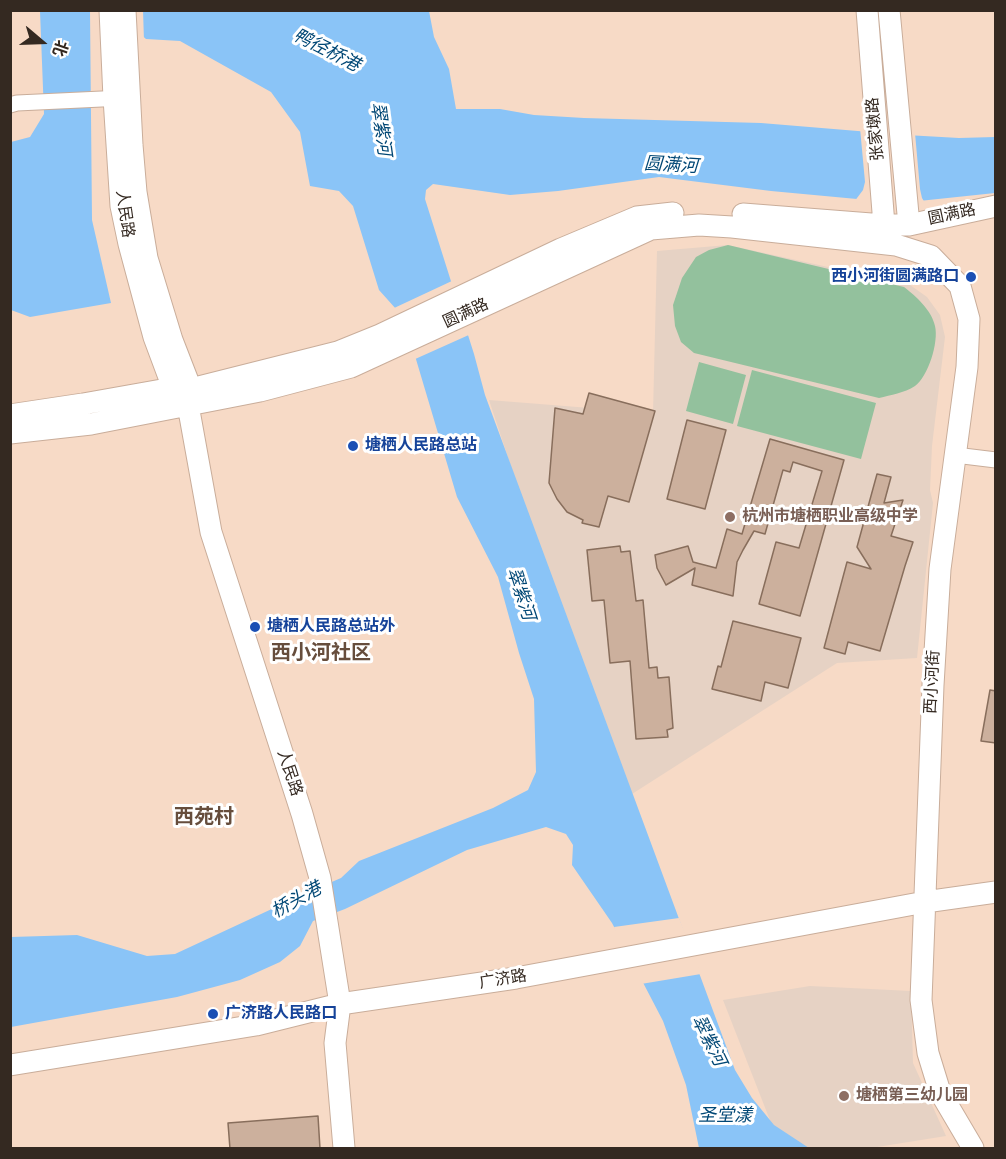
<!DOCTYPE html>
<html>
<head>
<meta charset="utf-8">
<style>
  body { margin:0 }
  #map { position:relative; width:1006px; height:1159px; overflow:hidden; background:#f7dac6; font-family:"Sofia Sans Condensed","Noto Sans SC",sans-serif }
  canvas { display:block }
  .frame { position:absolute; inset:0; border:12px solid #342921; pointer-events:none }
  .north { position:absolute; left:12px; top:12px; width:60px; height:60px; -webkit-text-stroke:4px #fff; paint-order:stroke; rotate:109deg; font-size:16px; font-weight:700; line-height:24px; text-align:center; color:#342921 }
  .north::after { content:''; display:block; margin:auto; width:21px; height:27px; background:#342921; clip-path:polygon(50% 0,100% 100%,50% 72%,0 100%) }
</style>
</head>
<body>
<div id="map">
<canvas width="1006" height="1159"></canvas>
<div class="frame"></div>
<div class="north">北</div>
</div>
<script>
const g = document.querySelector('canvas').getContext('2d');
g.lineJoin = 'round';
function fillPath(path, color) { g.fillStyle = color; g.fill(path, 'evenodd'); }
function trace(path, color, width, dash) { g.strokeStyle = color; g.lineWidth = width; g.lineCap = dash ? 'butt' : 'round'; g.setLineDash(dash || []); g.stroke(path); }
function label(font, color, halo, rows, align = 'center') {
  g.font = font + ' "Sofia Sans Condensed","Noto Sans SC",sans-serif'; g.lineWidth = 6; g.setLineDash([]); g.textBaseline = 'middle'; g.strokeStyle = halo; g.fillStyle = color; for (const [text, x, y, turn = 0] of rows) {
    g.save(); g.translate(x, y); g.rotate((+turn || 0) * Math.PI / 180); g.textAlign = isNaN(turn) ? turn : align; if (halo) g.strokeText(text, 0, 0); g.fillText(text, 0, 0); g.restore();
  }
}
const education = new Path2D(`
  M 728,245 L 910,285 L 927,297 L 940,315 L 945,337 L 932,446 L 930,490 L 933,503 L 917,658 L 837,663 L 632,794 L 532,530 L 489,400 L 653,413 L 657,251 Z
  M 810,986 L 911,991 L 913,1063 L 946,1136 L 871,1148 L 803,1148 L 773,1128 L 723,1000 Z`);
const green = new Path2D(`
  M 728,245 L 904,287 C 916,296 932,311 935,326 C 939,342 928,377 915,386 C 904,393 891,395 879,398 L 694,353 L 681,342 L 675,326 L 673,305 L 682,278 L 696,257 L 709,250 Z
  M 699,362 L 746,375 L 733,424 L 686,411 Z
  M 752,370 L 876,403 L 861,459 L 737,426 Z`);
const water = new Path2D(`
  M 40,11 L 90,11 L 92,220 L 111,303 L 30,317 L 11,310 L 11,142 L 30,137 L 44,114 Z
  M 114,11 L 429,11 L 434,37 L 449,69 L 456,109 L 500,109 L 534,115 L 584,118 L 761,123 L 906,135 L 959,138 L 995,137 L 995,193 L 900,203 L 771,191 L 659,177 L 558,191 L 510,195 L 433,184 L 426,190 L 425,199 L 474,354 L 485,395 L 735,1070 L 752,1098 L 774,1125 L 809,1148 L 699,1148 L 686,1085 L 663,1021 L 612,923 L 572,865 L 573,845 L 566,834 L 546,827 L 467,850 L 345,909 L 313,921 L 300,946 L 280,962 L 240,980 L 177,997 L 11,1027 L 11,937 L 77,935 L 147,956 L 175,954 L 304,894 L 341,878 L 359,861 L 493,808 L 528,790 L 536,772 L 534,699 L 519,653 L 498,577 L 457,497 L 407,329 L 396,309 L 379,290 L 353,206 L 339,191 L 310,186 L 300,132 L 271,92 L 180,41 L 146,39 Z`);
const pier = new Path2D(`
  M 111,10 L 143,10 L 144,41 L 112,13 Z
  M 860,128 L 915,133 L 920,189 L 922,198 L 925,203 L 916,204 L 854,202 L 863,190 L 865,182 Z
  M 454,280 L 471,334 L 413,360 L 405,330 L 392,309 Z
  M 679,918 L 701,974 L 641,984 L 621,948 L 614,927 Z`);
const building = new Path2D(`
  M 589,393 L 655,411 L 629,502 L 608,496 L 599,527 L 582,523 L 583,520 L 567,512 L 557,499 L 549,483 L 555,408 L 583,414 Z
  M 687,420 L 726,430 L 705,509 L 667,499 Z
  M 770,439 L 844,460 L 800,616 L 759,604 L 776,542 L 799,548 L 822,471 L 793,462 L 790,472 L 783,470 L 765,534 L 754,531 L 743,550 L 737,562 L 733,596 L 692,585 L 695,568 L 666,585 L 657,568 L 655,555 L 688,546 L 693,562 L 716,568 L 727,529 L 742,534 Z
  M 877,474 L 891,477 L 884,503 L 903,500 L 891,536 L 913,542 L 905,566 L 880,651 L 848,642 L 845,654 L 824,648 L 847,562 L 871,569 L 857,547 Z
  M 620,546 L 621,552 L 630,551 L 636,601 L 643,600 L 649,668 L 657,667 L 658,678 L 669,677 L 673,728 L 667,730 L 668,737 L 636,739 L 630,661 L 610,663 L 604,600 L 592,601 L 587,550 Z
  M 733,621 L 801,638 L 788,688 L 765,682 L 761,701 L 712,689 L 718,666 L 721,667 Z
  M 990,690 L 996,691 L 996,743 L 981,741 Z
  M 318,1116 L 320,1149 L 230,1149 L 228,1123 Z`);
const street = new Path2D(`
  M 10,105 L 17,103 L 123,98
  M 955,455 L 996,460`);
const secondary = new Path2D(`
  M 110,10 L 114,98 L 121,206 L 129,244 L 154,337 L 173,388 L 182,397
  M 125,10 L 132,145 L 136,192 L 147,258 L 172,340 L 191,389 L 188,405 L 211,532 L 302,814 L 320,878 L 340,1004 L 335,1043 L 344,1148
  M 867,10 L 884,225 L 890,236
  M 889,10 L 909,225
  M 743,214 L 884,225 L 909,225 L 996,206
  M 10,415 L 83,404 L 173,388 L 191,389 L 338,352 L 380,335 L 561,249 L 637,217 L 673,213
  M 10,433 L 91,424 L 260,391 L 351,367 L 651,229 L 699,225 L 732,227 L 896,245 L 931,256 L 960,286 L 969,319 L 967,367 L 940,569 L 933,685 L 921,1000 L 928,1053 L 940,1092 L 973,1148
  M 10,1065 L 256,1025 L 340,1004 L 516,978 L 925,902 L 996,892`);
const markers = [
  [971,277,6,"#1a4fb4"],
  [353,446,6,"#1a4fb4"],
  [730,517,6,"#8d6e63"],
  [255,627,6,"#1a4fb4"],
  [213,1014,6,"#1a4fb4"],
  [844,1096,6,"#8d6e63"]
];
const streetNames = [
  ["张家墩路",876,129,-95],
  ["人民路",124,214,82],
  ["圆满路",952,215,-12],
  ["圆满路",466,314,-25],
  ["西小河街",933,682,-87],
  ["人民路",289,773,72],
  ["广济路",503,980,-9]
];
const transitNames = [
  ["西小河街圆满路口",959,277,"right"],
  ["塘栖人民路总站",365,446],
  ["塘栖人民路总站外",267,627],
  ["广济路人民路口",225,1014]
];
const educationNames = [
  ["杭州市塘栖职业高级中学",742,517],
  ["塘栖第三幼儿园",856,1096]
];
const waterNames = [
  ["鸭径桥港",326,51,27],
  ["翠紫河",380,129,82],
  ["圆满河",671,166,3],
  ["翠紫河",520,594,72],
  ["桥头港",297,901,-29],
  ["翠紫河",708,1041,64],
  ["圣堂漾",725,1116]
];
const quarterNames = [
  ["西小河社区",321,654],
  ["西苑村",204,818]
];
fillPath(education, '#e6d2c4');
fillPath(green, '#93c19d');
fillPath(water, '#8ac4f7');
fillPath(pier, '#f7dac6');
fillPath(building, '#ccb09d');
trace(building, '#886e5c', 1.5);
trace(street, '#c9ad9a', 17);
trace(secondary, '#c9ad9a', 23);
trace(street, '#fff', 15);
trace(secondary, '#fff', 21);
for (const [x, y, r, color] of markers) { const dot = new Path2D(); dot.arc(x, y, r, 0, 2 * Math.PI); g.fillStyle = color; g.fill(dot); trace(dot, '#fff', 2); }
label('16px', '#342921', '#fff', streetNames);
label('bold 16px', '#164399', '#fff', transitNames, 'left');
label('bold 16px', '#785e54', '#fff', educationNames, 'left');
label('italic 18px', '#004775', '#fff', waterNames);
label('bold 20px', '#664d3c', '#fff', quarterNames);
</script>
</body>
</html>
